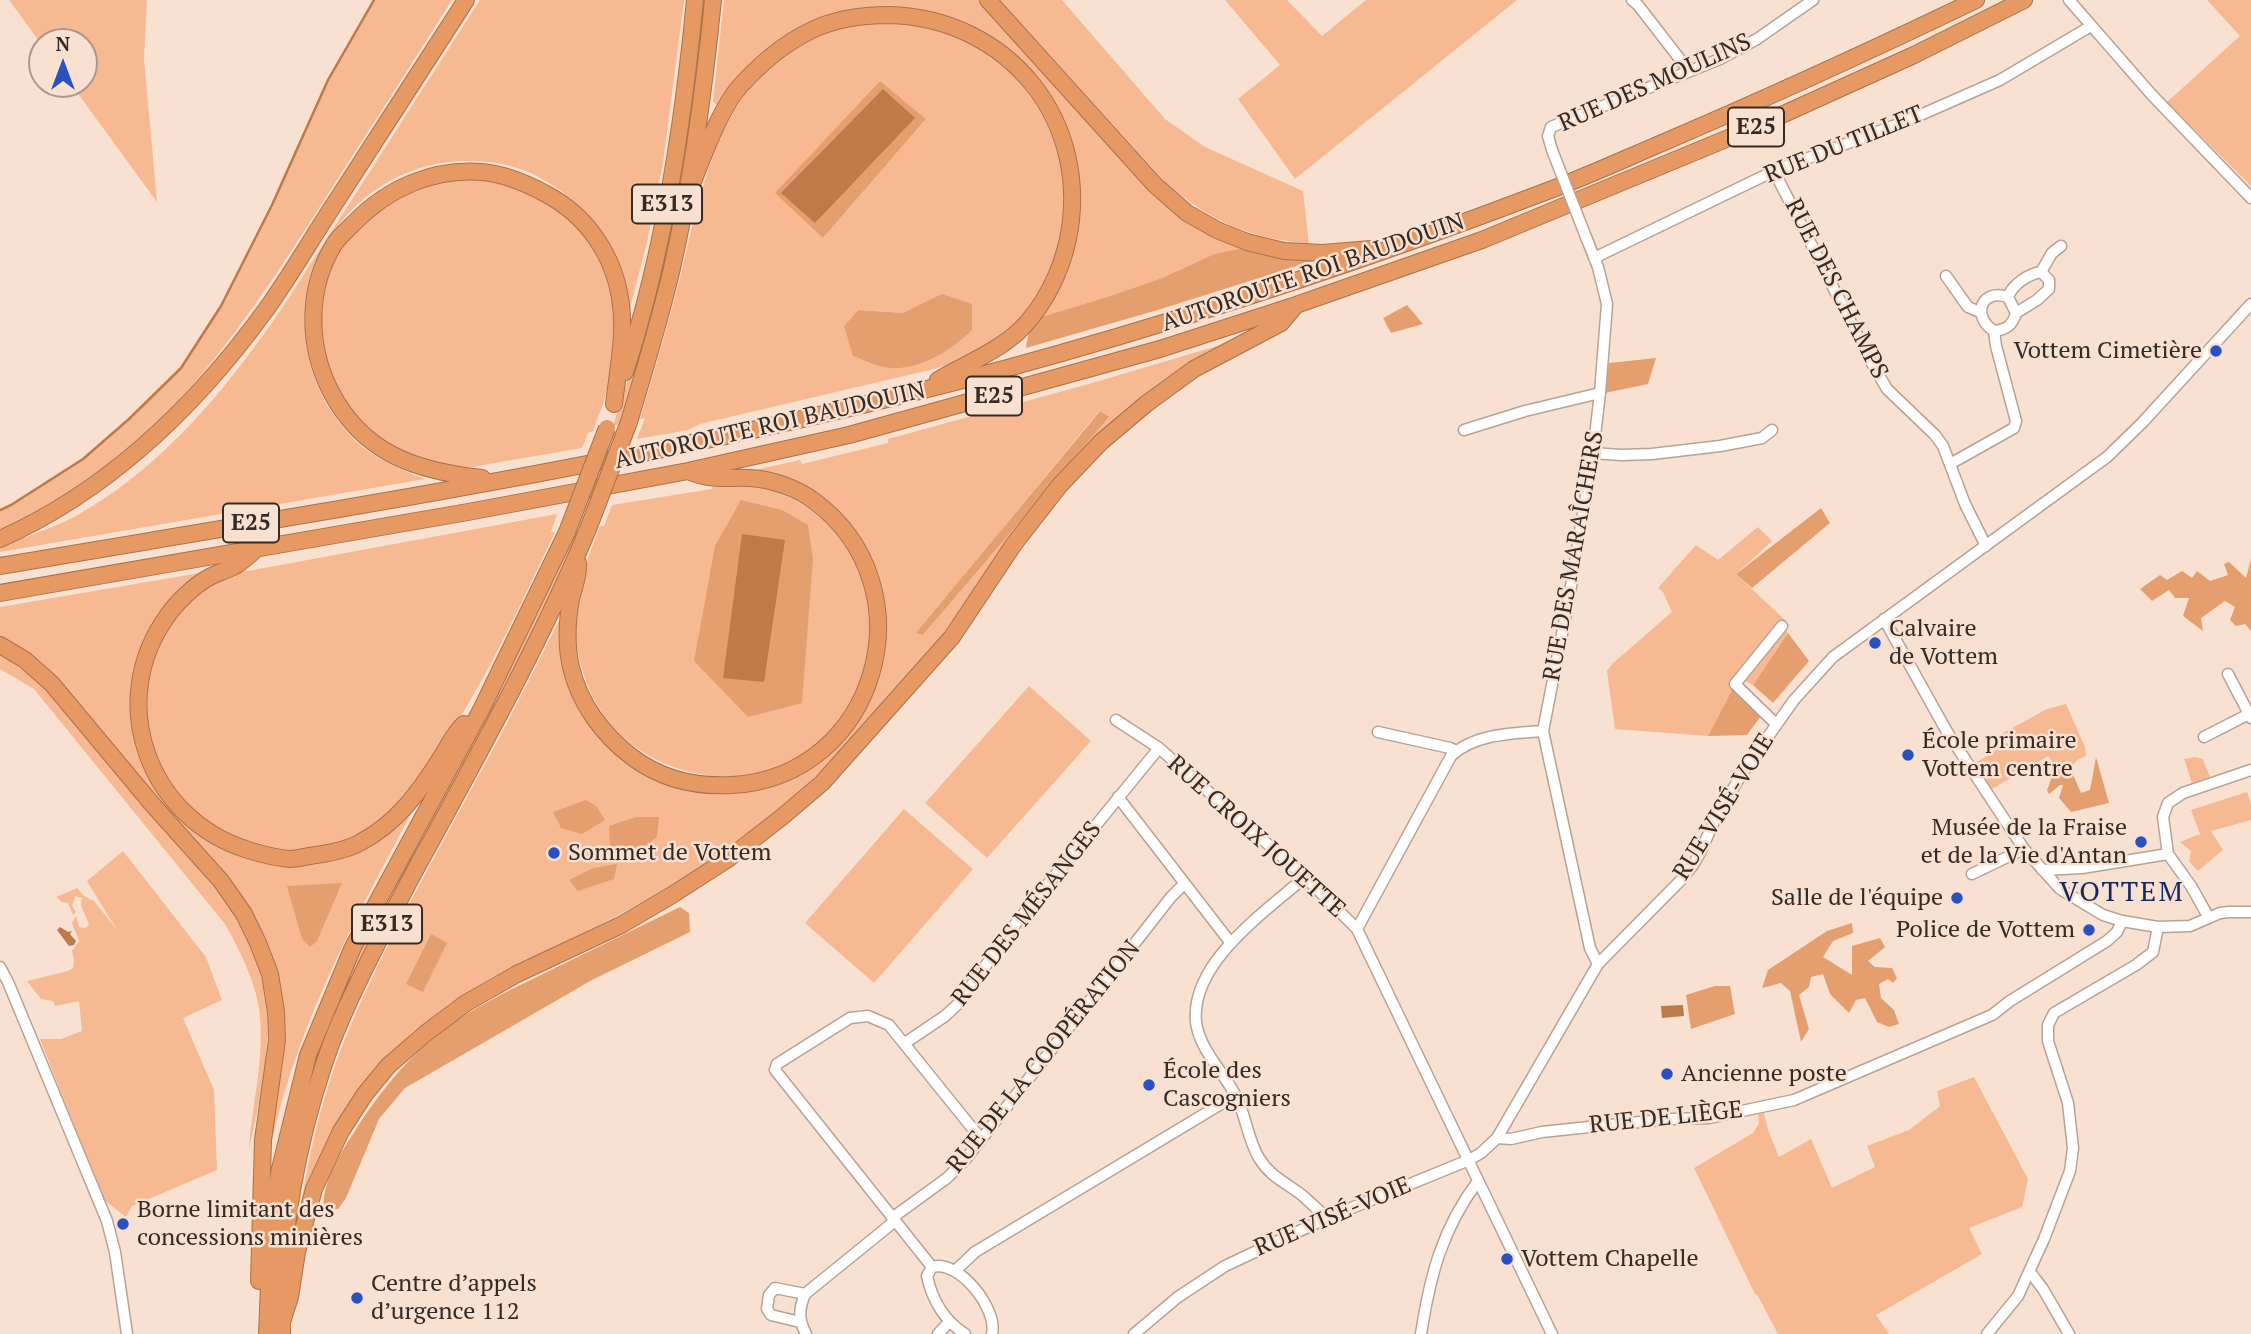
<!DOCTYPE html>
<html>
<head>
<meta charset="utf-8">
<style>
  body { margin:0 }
  #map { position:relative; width:2251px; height:1334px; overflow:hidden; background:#f9e1d2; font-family:"PT Serif",serif }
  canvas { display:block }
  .north { position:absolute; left:28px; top:28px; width:70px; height:70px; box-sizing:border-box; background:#f9e1d2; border:2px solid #aa988d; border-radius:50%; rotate:0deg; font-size:19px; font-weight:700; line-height:28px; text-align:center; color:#342b25 }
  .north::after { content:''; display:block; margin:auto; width:24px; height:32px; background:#2951c0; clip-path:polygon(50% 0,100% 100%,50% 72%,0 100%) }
</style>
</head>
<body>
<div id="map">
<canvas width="2251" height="1334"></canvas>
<div class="north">N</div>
</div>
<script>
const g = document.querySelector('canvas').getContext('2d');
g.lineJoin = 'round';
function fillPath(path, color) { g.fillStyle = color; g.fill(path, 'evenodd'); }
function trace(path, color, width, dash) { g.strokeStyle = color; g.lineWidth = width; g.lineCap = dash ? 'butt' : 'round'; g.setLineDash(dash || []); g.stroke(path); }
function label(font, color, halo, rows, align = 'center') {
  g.font = font + ' "PT Serif",serif'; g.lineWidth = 5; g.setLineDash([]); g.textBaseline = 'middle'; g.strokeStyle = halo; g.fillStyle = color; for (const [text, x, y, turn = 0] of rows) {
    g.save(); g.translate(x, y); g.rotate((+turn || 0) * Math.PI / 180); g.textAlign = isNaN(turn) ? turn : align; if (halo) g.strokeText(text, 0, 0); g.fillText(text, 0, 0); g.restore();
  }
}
const green = new Path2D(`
  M 9,0 L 147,0 L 144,59 L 157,202 L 71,84 L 84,84 L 84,42 L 42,42 L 42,45 Z
  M 374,0 L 452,0 C 410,66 368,132 326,197 C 253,311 179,427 61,498 C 41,511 22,522 0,530 L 0,511 L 12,505 L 84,459 L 132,418 L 181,368 L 221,306 L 272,205 L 328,80 Z
  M 480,0 L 684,0 L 663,163 L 647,242 L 629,312 C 627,300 625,287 622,275 C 612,233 576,197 539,177 C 516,165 493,161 468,161 C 408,160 349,196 323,251 C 317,263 315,278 312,292 C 307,311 304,334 308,354 C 314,389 336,426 364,448 C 382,462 404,471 425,479 L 0,552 L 0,547 C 24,537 51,529 74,517 C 162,469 227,388 283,307 Z
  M 701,0 L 707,0 C 695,88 686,178 666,265 C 654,319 636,371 620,424 L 613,426 L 640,340 Z
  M 724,0 L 983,0 L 1142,178 L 1247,247 L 1214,254 L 1162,278 L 1110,296 L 1038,318 L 1068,266 L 1076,243 L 1079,211 L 1078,175 L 1068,132 L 1052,100 L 1032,73 L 915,13 L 812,26 L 722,104 L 717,105 L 713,102 Z
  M 1000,0 L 1062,0 L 1165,119 L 1205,147 L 1303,191 L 1309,244 C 1248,237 1213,223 1166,183 Z
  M 1225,0 L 1287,0 L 1322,36 L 1366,0 L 1517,0 L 1295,179 L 1238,99 L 1280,65 Z
  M 2207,0 L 2251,0 L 2251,186 L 2167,102 L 2240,36 Z
  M 871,23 C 901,23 931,24 959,37 C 1039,74 1085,170 1057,254 C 1054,266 1047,277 1041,288 C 1028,310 1009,333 988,346 C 971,357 953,363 934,369 L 700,424 L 688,430 L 637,439 L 645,418 L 640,419 C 655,370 669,320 682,270 C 705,174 727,57 839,28 C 849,26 860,25 871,23 ZM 879,81 L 926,119 L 823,238 ZM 858,310 L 903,313 L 844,326 Z
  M 476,175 L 545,197 L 593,242 L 610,280 L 617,324 L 611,373 L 604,401 L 593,431 L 588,433 L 582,448 L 466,468 C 361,464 287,354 335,257 C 348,231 368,216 391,201 C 398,196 405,189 413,186 C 426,179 460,177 476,175 Z
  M 1237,340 L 1076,463 L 950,632 L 883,709 L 810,782 L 757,826 L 691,874 L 617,916 L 491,978 L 452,1002 L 413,1032 L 387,1058 L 336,1126 L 316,1166 L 301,1205 C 309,1156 320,1107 337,1060 C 373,965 424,877 472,788 C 504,731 533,672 563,613 C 562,621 560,630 560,639 C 560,681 584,729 617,754 C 729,840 882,775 885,631 C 886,599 876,562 856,537 C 849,528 836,520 827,513 C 815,503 803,491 790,483 C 781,477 766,474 755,470 L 800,460 L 802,464 L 888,443 L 888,439 L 1096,382 ZM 1099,411 L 1108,418 L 923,635 L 917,633 Z
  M 733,483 C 742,484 751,485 760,487 C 805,497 848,534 862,579 C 904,712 772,824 650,756 C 624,742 602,718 590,691 C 577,661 571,625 578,592 C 583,570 592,548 600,526 L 604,526 L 612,505 L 712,489 L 713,484 Z
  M 557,514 L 551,532 L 555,532 C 515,616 476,703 419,778 C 410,790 402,806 390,816 C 382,823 355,838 344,843 C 337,846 327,846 318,847 C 303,850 287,853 271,850 C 154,827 102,688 190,601 C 202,589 231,567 248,571 Z
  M 1758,527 L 1772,541 L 1736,574 L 1786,621 L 1783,626 L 1788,633 L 1753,685 L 1745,681 L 1735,684 L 1708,736 L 1615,729 L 1607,671 L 1612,664 L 1672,612 L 1663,592 L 1658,588 L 1696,545 L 1718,560 Z
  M 580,530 L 534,628 L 318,1059 L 276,1220 L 313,1058 L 357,951 L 573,531 Z
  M 200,573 C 172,597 143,632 136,669 C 132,690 134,707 137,727 C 140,747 143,766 153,784 C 193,858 291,886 366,848 C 384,839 398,826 412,812 C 351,926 289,1039 267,1167 L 282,1023 L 224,880 L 0,639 L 0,607 Z
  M 0,653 L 44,686 L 215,888 C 222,899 230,909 237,919 C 284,995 267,1069 249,1150 C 252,1099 269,1044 256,994 C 249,969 238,947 225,924 L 34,689 L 0,669 Z
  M 1029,686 L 1091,741 L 987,858 L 925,803 Z
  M 2066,704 L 2085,747 L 2086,756 L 2077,760 L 2073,766 L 2056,766 L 2048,756 L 1992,789 L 1976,765 L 1977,762 L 2009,742 L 2003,733 L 2047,709 Z
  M 2195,757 L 2203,759 L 2210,777 L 2192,783 L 2184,759 Z
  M 2247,792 L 2251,804 L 2251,820 L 2211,831 L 2223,850 L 2198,871 L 2189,861 L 2191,851 L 2180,842 L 2200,834 L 2191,810 Z
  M 904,809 L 973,869 L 874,983 L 805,923 Z
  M 123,851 L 206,957 L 222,1000 L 183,1018 L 214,1090 L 217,1170 L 132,1206 L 126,1217 L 103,1199 L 40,1039 L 61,1039 L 82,1031 L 79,1001 L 55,1006 L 53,1001 L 41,999 L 27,981 L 68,971 L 73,968 L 74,959 L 72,951 L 79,941 L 72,923 L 76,916 L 79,927 L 86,928 L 89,924 L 81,906 L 82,898 L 75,896 L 72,906 L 76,912 L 73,915 L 68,903 L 62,902 L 56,897 L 77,888 L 84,896 L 94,901 L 117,930 L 87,881 Z
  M 1974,1077 L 2028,1179 L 2022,1207 L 1969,1228 L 1982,1254 L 1876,1315 L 1889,1334 L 1778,1334 L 1758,1296 L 1755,1294 L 1694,1168 L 1753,1133 L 1759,1123 L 1758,1114 L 1764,1113 L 1768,1130 L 1779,1157 L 1811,1139 L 1832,1188 L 1875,1167 L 1867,1146 L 1909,1130 L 1940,1106 L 1937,1091 Z`);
const forest = new Path2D(`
  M 880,81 L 926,119 L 823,238 L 775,193 Z
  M 1247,247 L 1310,258 L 1313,261 L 1161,309 L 1026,348 L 1029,330 L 1038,318 L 1110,296 L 1162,278 L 1214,254 Z
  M 942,294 L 972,304 L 972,330 C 952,350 920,370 890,368 C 878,367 865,360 853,356 L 844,326 L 858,310 L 903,313 Z
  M 1407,305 L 1423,324 L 1391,333 L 1383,318 Z
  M 1656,358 L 1648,384 L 1605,393 L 1609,363 Z
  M 1100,411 L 1109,417 L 923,635 L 916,633 Z
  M 741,500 L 782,510 L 808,525 L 813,559 L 802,703 L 748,717 L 694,661 L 715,546 Z
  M 1821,508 L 1830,523 L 1752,588 L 1736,574 Z
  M 2251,559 L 2251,631 L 2245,624 L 2236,626 L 2230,620 L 2235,607 L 2225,601 L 2201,618 L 2203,631 L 2183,616 L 2189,598 L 2175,598 L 2169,590 L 2152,601 L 2140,589 L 2160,575 L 2167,580 L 2182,571 L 2192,578 L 2197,571 L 2210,581 L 2228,575 L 2224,564 L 2229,562 L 2246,578 Z
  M 1788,633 L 1809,661 L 1773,703 L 1753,685 Z
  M 1733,688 L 1761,716 L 1747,735 L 1708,736 Z
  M 2096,757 L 2109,803 L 2071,812 L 2059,798 L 2063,785 L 2060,785 L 2049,794 L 2047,790 L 2056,766 L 2073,766 L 2074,777 L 2081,793 L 2090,790 Z
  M 586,800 L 596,806 L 605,820 L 582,834 L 561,828 L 553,812 Z
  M 636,817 L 659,817 L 657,837 L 637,851 L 610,847 L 609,826 Z
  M 617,864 L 614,879 L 578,891 L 569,880 L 593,868 Z
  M 342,883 L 317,941 L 310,947 L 302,939 L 287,886 Z
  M 680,907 L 689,913 L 690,932 L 592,980 L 405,1088 L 379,1119 L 346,1198 L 338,1209 L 324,1210 C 321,1186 338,1157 351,1137 C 374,1100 401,1064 436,1036 C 470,1008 512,989 551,970 C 594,949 637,928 680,907 Z
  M 1852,923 L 1853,933 L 1833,941 L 1823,957 L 1852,975 L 1852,946 L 1880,938 L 1885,947 L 1868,961 L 1875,967 L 1892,968 L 1897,978 L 1893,983 L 1888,979 L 1879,984 L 1881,998 L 1894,1010 L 1899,1024 L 1889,1027 L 1877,1022 L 1865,998 L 1856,1000 L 1849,1013 L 1830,994 L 1823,974 L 1811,977 L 1809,987 L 1799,995 L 1809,1029 L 1801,1042 L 1790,991 L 1781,983 L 1762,988 L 1768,970 L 1827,931 Z
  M 431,934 L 447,943 L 423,992 L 406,984 Z
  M 1715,986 L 1730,986 L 1735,1014 L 1691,1029 L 1686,995 Z`);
const water = new Path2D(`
  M 883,89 L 915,118 L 815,223 L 781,193 Z
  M 742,534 L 785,540 L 764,682 L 723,678 Z
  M 60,927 L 68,932 L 72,931 L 70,934 L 76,941 L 74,945 L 69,946 L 57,930 Z
  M 1683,1005 L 1684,1016 L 1662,1018 L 1661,1006 Z`);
const stream = new Path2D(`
  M 0,510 L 11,505 L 83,459 L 129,419 L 181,368 L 221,306 L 272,205 L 328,80 L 374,0`);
const minor = new Path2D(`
  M 1632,0 L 1638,5 L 1689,71
  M 2069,0 L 2151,94 L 2251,198
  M 1552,150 L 1548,136 L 1551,127 L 1720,59 L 1757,39 L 1813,0
  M 1774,171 L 1870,360 L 1887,389 L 1935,435 L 1943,446 L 1965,504 L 1986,546
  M 1586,237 L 1598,267 L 1607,304 L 1600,393 L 1593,453 L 1569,598 L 1543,731 L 1590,948 L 1598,964
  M 1594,258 L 1774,171 L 1909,120 L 2000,80 L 2091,26
  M 2041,272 L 2052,253 L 2061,246
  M 1946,276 L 1968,307 L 1980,312
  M 2008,297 C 2012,285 2028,274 2041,272 L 2049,280 L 2049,289 L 2037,300 L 2016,313
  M 1464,430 L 1525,411 L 1600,393
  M 1593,453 L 1621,455 L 1652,454 L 1720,446 L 1762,438 L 1772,430
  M 1950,464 L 2014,428 L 2016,421 L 1996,346 L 1994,331 C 2006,330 2013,325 2016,313 L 2008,297 C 1981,288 1971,316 1994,331
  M 1884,619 L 1946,730 L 1987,793 L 2024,849 L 2060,889 L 2103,915 L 2122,921 L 2158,927 L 2190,926 L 2220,913 L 2229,912 L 2251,912
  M 2228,674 L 2251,718
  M 1116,720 L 1159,748 L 1305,877 L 1357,929 L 1552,1334
  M 1776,724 L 1735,684 L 1782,626
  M 1378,732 L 1450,748 L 1457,751
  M 2204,737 L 2249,714
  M 1118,797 L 1230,942
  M 2042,870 L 2082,868 L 2168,854
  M 1972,874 L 2024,849
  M 1305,877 C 1265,912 1190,963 1196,1022 C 1199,1049 1225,1074 1237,1098 C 1246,1117 1248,1140 1259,1158 C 1271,1178 1286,1182 1303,1196 C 1311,1203 1319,1211 1327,1218
  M 2209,918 L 2191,886 L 2168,854 L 2163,817 L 2168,803 L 2183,793 L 2251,770
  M 1357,929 L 1451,756 C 1474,734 1513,733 1543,731
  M 0,967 L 8,982 L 107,1221 L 115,1252 L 127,1334
  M 905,1043 L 945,1016 L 958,1004 L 1017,922 L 1159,748
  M 1497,1138 L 1511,1139 L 1542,1132 L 1589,1127 L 1671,1119 L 1709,1118 L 1794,1100 L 1992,1015 L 2010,1001 L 2107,941 L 2117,932 L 2122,921
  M 892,1218 L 947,1178 L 965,1160 L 1171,897 L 1184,884
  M 932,1267 L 783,1080 L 775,1070 L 777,1064 L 850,1018 L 868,1016 L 889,1025 L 981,1139
  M 956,1270 L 975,1252 L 1221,1104 L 1237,1099
  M 2030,1272 L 2043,1289 L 2069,1334
  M 805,1294 L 895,1221
  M 805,1294 C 799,1309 798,1319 806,1334
  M 800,1322 L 771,1315 L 767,1309 L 769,1295 L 775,1288 L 805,1294
  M 938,1334 L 949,1322
  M 965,1334 C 945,1321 932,1300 927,1276 L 932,1267 C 959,1259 998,1309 992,1334
  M 1134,1334 L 1178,1297 L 1225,1266 L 1327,1218 L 1469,1160 L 1481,1153 L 1497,1138 L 1598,964 L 1681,880 L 1693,865 L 1700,853 L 1716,817 L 1743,772 L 1794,700 L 1833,657 L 2107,457 L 2142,423 L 2251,304
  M 1421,1334 C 1430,1276 1442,1229 1478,1181
  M 1987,1334 L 2018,1296 L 2044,1239 L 2070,1171 L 2073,1148 L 2068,1103 L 2048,1041 L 2048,1025 L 2054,1013 L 2136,965 L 2153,952 L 2158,927`);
const highway = new Path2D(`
  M 988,0 L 1155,185 L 1187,213 L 1217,230 L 1247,242 L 1284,251 L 1323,253 L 1371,249
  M 686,199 C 700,166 718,110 741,85 C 761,63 785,43 812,30 C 835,19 864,15 889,15 C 1009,18 1092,122 1068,239 C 1061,272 1044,307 1019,331 C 995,353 965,364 938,380
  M 625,372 C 664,251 683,125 695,0
  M 629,422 C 644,371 660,320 672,268 C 692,180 704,90 713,0
  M 482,478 C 415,471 362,453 330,390 C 307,344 307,287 335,243 C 340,236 348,229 354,223 C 387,189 432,168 482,172 C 504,174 526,183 546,194 C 586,215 613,254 620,298 C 626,332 618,369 614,404
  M 0,539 C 110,490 195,407 265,311 C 291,275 313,236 337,200 C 380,133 423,67 466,0
  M 256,549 C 250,555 243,561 235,566 C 226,571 215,573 206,579 C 193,587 177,602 168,615 C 105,701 148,819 248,850 C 261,854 276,858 290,859 C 298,859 307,856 316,855 C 330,853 349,849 361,842 C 397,823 419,792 440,759 C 448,747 454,733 464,724
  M 578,563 C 579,576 574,586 571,599 C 567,621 566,645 571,667 C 579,703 603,735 632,757 C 661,779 696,787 732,785 C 878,777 931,587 814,501 C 797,488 771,479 750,478 C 724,477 712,481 688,471
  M 0,566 C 354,506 711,453 1058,354 C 1224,307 1388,252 1550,190 C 1585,177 1620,161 1655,146 C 1763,100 1870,51 1976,0
  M 0,593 L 468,512 L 688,471 L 849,435 L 1160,349 L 1296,305 L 1482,240 L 1755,127 L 1914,55 L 2024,0
  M 0,645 L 25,660 L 52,684 L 152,804 L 221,881 L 244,914 L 258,943 L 270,974 L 276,1012 L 277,1040 L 263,1140 L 259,1281
  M 282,1322 L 290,1297 L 297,1252 L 314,1189 L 341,1131 L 365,1094 L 388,1066 L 426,1033 L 466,1003 L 517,974 L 621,925 L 672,895 L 728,859 L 782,817 L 822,783 L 952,637 L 1014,544 L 1060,485 L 1101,442 L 1146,404 L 1194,369 L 1281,323 L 1296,305
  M 267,1334 L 271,1237 L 279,1173 L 308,1055 L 353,947 L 482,708 L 567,532
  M 282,1334 C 279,1242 295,1151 324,1064 C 336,1027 353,992 370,958 C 389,920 408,882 429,845 C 485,742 543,637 588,529`);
const minorBridge = new Path2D(`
  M 1552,150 L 1586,237`);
const highwayBridge = new Path2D(`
  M 588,529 L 629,422
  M 567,532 L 607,428`);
const markers = [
  [2216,351,7,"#2951c0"],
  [1875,643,7,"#2951c0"],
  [1908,755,7,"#2951c0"],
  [2141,842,7,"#2951c0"],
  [554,853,7,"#2951c0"],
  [1957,898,7,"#2951c0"],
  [2089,930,7,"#2951c0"],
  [1667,1074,7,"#2951c0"],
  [1149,1085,7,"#2951c0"],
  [123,1224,7,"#2951c0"],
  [1507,1259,7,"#2951c0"],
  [357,1298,7,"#2951c0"]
];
const shields = [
  [1756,127,56],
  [667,204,70],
  [994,396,56],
  [251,523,56],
  [387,924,70]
];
const shieldNames = [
  ["E25",1756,127],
  ["E313",667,204],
  ["E25",994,396],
  ["E25",251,523],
  ["E313",387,924]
];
const streetNames = [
  ["RUE DES MOULINS",1655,83,-24],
  ["RUE DU TILLET",1844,145,-22],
  ["AUTOROUTE ROI BAUDOUIN",1313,273,-19],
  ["RUE DES CHAMPS",1836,289,63],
  ["AUTOROUTE ROI BAUDOUIN",770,426,-13],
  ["RUE DES MARAÎCHERS",1574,556,-80],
  ["RUE VISÉ-VOIE",1724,807,-58],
  ["RUE CROIX JOUETTE",1256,837,42],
  ["RUE DES MÉSANGES",1027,914,-52],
  ["RUE DE LA COOPÉRATION",1044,1057,-51],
  ["RUE DE LIÈGE",1666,1118,-6],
  ["RUE VISÉ-VOIE",1333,1217,-23]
];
const poiNames = [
  ["Vottem Cimetière",2202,351,"right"],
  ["Calvaire",1889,629],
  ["de Vottem",1889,657],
  ["École primaire",1922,741],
  ["Vottem centre",1922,769],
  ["Musée de la Fraise",2127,828,"right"],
  ["et de la Vie d'Antan",2127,856,"right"],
  ["Sommet de Vottem",568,853],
  ["Salle de l'équipe",1943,898,"right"],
  ["Police de Vottem",2075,930,"right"],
  ["École des",1163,1071],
  ["Cascogniers",1163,1099],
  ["Ancienne poste",1681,1074],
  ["Borne limitant des",137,1210],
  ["concessions minières",137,1238],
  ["Vottem Chapelle",1521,1259],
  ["Centre d’appels",371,1284],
  ["d’urgence 112",371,1312]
];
const quarterNames = [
  ["VOTTEM",2122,893]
];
fillPath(green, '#f6b991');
fillPath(forest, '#e59f6e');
fillPath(water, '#bd7a4a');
trace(stream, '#bd7a4a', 2.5);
trace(minor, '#b8a293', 13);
trace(highway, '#a8724d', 18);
trace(minor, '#fff', 10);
trace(highway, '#e69963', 16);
trace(minorBridge, '#b8a293', 13, []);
trace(highwayBridge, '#a8724d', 18, []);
trace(minorBridge, '#fff', 10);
trace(highwayBridge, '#e69963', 16);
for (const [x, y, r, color] of markers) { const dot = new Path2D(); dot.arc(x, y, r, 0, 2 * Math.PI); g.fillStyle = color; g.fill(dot); trace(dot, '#f9e1d2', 2.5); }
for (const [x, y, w] of shields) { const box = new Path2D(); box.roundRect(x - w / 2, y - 19.5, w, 39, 5); g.fillStyle = '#f9e1d2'; g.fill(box); trace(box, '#342b25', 2); }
label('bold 23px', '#342b25', null, shieldNames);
label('24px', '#342b25', '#f9e1d2', streetNames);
label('24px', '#342b25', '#f9e1d2', poiNames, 'left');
g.letterSpacing = '2px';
label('28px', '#14295f', '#f9e1d2', quarterNames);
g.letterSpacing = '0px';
</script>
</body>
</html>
